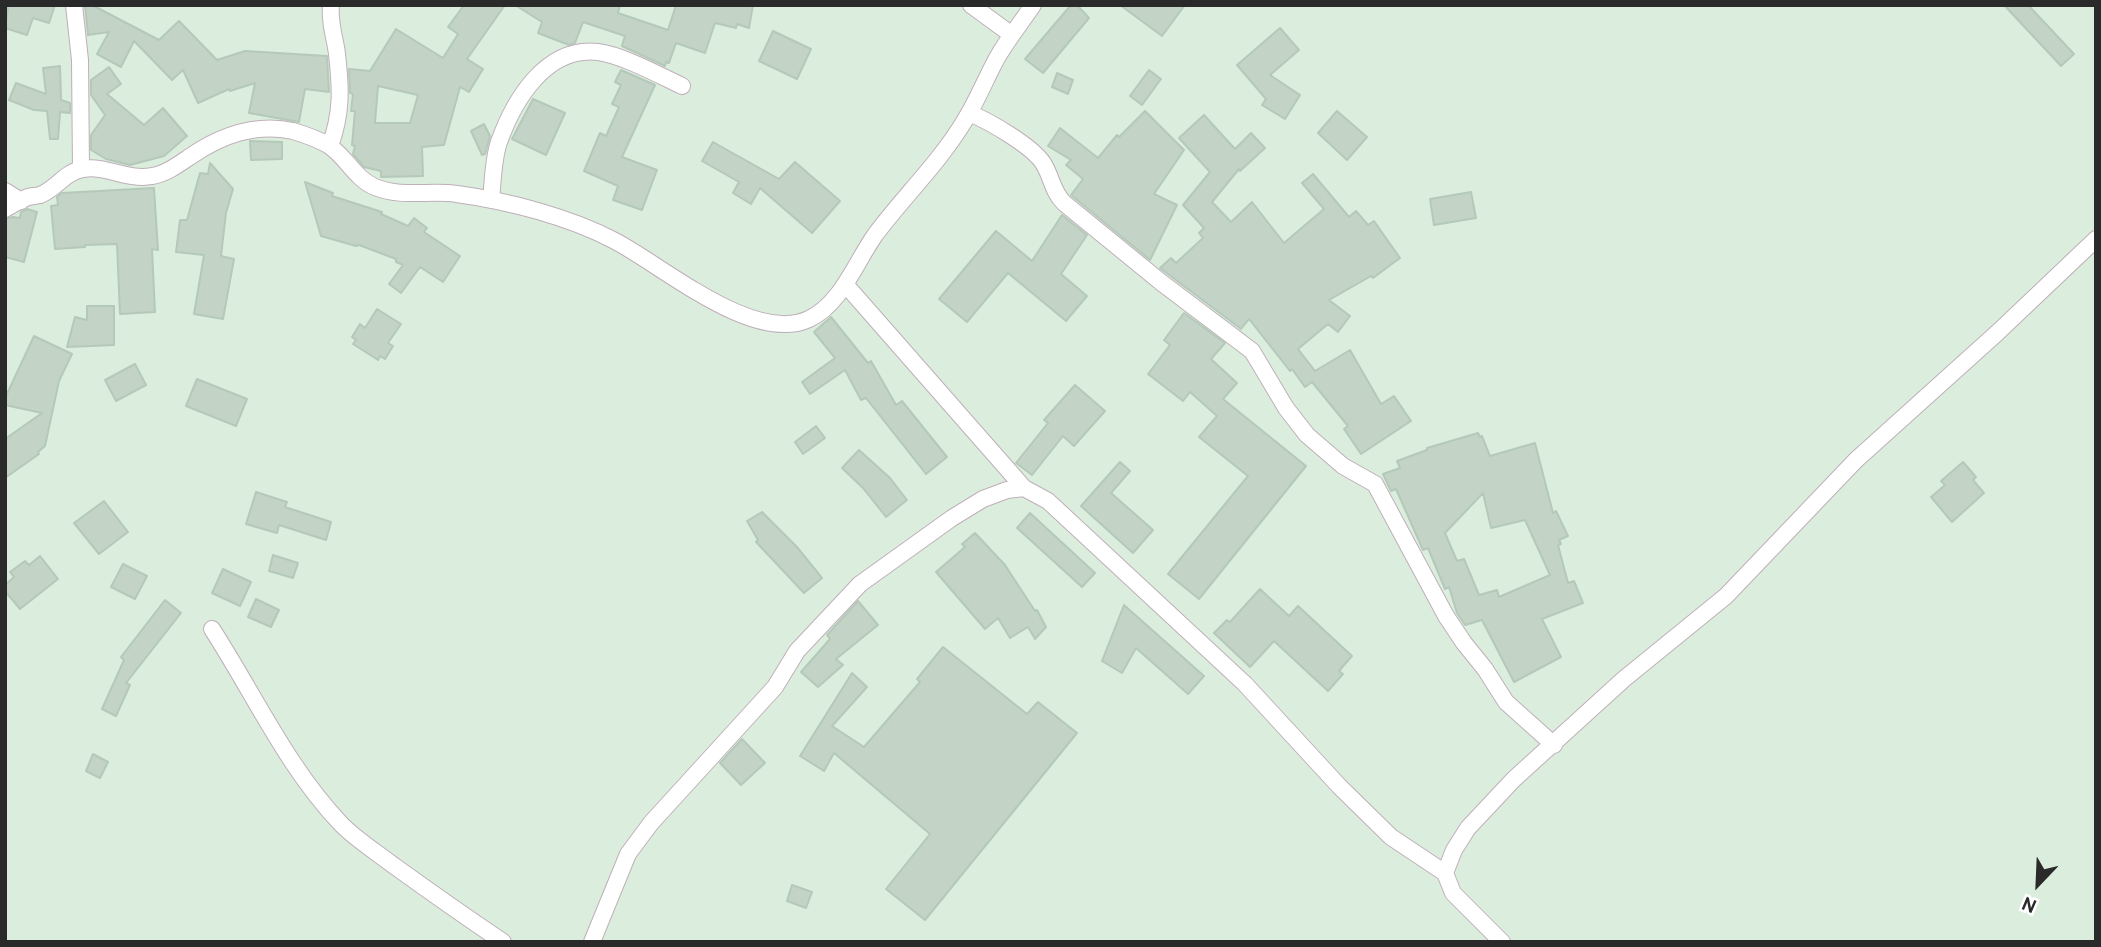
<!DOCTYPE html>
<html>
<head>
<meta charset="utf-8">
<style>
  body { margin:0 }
  #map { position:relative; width:2101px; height:947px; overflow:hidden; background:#dbeede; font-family:Overpass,sans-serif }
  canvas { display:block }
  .frame { position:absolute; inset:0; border:7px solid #2a2a2a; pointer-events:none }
  .north { position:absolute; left:2003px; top:849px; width:70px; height:70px; -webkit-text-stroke:5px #fff; paint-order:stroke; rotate:203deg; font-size:19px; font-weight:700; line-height:28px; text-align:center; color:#2a2a2a }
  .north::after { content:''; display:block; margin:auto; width:24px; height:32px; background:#2a2a2a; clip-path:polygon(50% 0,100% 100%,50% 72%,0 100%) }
</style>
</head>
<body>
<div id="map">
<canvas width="2101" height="947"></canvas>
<div class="frame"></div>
<div class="north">N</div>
</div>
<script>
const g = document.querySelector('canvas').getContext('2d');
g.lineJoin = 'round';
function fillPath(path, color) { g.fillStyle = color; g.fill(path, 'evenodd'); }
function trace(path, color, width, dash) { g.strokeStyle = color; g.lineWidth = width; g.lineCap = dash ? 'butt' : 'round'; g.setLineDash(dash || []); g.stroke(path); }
const building = new Path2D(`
  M 5,5 L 55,5 L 49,23 L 33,18 L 27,35 L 5,28 L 8,9 Z
  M 85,5 L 92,5 L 159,40 L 179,21 L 217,60 L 245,51 L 327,56 L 329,92 L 305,89 L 299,122 L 249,113 L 255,83 L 230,91 L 229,89 L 198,103 L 183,70 L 172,80 L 134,41 L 121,67 L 97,54 L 109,32 L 88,35 Z
  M 464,5 L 505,5 L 467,59 L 483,69 L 469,92 L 460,87 L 444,145 L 422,147 L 423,176 L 381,177 L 381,171 L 364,167 L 353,154 L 355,146 L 352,145 L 355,111 L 351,111 L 353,94 L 350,93 L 349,69 L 370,71 L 396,29 L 443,58 L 458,34 L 448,27 ZM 378,86 L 418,95 L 410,123 L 375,123 Z
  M 515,5 L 620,5 L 618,13 L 668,30 L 676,5 L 753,5 L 749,28 L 737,24 L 736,28 L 715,23 L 705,53 L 676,43 L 669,63 L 666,62 L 665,66 L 622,46 L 625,36 L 583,22 L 575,43 L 569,45 L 538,33 L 542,22 Z
  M 1071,5 L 1077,5 L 1089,18 L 1043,73 L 1025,59 Z
  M 1120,5 L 1185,5 L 1162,36 Z
  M 2004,5 L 2028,5 L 2074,54 L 2061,66 Z
  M 1280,28 L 1299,50 L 1270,75 L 1300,95 L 1285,119 L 1262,105 L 1266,99 L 1237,65 Z
  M 773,31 L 811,49 L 797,79 L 759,61 Z
  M 60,66 L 61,100 L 70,103 L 70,113 L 60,112 L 58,139 L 50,139 L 47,111 L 34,110 L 9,100 L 16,83 L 46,94 L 43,68 Z
  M 109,67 L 121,84 L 107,94 L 144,125 L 163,108 L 187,136 L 164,156 L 130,165 L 106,159 L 91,150 L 91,135 L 105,115 L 91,95 L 91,80 Z
  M 621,70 L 655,85 L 622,157 L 657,170 L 642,210 L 613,200 L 618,186 L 584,171 L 600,133 L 606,136 L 619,107 L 612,104 L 621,85 L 615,82 Z
  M 1149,70 L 1161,79 L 1142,105 L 1130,96 Z
  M 1057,73 L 1073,80 L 1068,94 L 1052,87 Z
  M 533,99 L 565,113 L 546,155 L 512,139 Z
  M 1145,111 L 1184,150 L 1154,194 L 1177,205 L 1150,260 L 1071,195 L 1083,179 L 1066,165 L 1071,160 L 1048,146 L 1060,128 L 1098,158 L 1117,135 L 1119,137 Z
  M 1337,111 L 1367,137 L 1347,160 L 1318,133 Z
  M 1204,115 L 1235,149 L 1251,133 L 1265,148 L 1240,171 L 1239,169 L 1212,202 L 1231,222 L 1252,202 L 1284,243 L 1324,209 L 1302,183 L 1313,174 L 1349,217 L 1356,211 L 1368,225 L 1374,221 L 1400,258 L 1373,278 L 1371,276 L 1329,300 L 1350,316 L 1338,332 L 1328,324 L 1298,349 L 1315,371 L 1350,350 L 1381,404 L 1394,396 L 1411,421 L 1361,454 L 1344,429 L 1348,426 L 1312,382 L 1305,387 L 1292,369 L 1290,371 L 1249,319 L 1241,329 L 1160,268 L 1171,258 L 1176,263 L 1203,238 L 1199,233 L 1204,228 L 1183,205 L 1210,172 L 1179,138 Z
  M 484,124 L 490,136 L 485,154 L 482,155 L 471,131 Z
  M 250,141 L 282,142 L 282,159 L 251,160 Z
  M 713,142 L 779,179 L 795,162 L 840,201 L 812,233 L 760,188 L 751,204 L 733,193 L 739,182 L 702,161 Z
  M 210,163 L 233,189 L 226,213 L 221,256 L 234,259 L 223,319 L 194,314 L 204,255 L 176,252 L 180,220 L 187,220 L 200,173 L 208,174 Z
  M 305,182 L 333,193 L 332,196 L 382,212 L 381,214 L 408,226 L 414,218 L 427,228 L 424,232 L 460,256 L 443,282 L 420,267 L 401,293 L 389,284 L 403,265 L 396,262 L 396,259 L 359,245 L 356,246 L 321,236 Z
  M 154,188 L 158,250 L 152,249 L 155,312 L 120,314 L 117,244 L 85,245 L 85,247 L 55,249 L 51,206 L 58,205 L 57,197 L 62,193 Z
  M 1471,192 L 1476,218 L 1434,225 L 1430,199 Z
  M 27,209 L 37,212 L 24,262 L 5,257 L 5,219 L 13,217 L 20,218 L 21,212 Z
  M 1062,215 L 1087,235 L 1061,274 L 1087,296 L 1066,321 L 1008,273 L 967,322 L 939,299 L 996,231 L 1032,261 Z
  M 87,306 L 114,306 L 114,345 L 67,347 L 75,317 L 87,320 Z
  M 377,309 L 401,324 L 388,343 L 393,346 L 385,359 L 380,356 L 378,360 L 353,344 L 356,340 L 352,337 L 360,324 L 365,328 Z
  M 1184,313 L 1225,343 L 1211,359 L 1237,383 L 1223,399 L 1306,466 L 1199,599 L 1168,574 L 1248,476 L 1199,437 L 1217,416 L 1190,392 L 1183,401 L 1148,374 L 1170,345 L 1164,340 Z
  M 831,317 L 868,363 L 871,361 L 896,405 L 902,401 L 947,457 L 926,474 L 866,398 L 861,400 L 845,370 L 810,394 L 802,382 L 835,358 L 814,332 Z
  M 34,336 L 72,354 L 59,381 L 45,446 L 38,452 L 39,454 L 5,478 L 5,439 L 42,413 L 5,405 L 6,396 Z
  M 135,364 L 146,385 L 116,401 L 105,380 Z
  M 197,379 L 247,399 L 236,426 L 186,406 Z
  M 1075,385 L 1105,411 L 1074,446 L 1063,436 L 1032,475 L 1016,463 L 1048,423 L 1044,420 Z
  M 816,426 L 825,438 L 803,454 L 795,442 Z
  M 1478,433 L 1480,437 L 1482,436 L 1490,456 L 1535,443 L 1553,513 L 1556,511 L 1568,536 L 1559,540 L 1561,544 L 1558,545 L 1568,583 L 1574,581 L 1583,603 L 1542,619 L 1561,657 L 1514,682 L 1482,620 L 1465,625 L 1457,613 L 1449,587 L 1445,589 L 1428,548 L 1423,550 L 1396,489 L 1391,491 L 1383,474 L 1400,468 L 1397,461 L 1427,450 L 1427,448 ZM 1483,493 L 1491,528 L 1525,520 L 1550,575 L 1499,597 L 1497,590 L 1479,595 L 1464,559 L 1457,561 L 1445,533 Z
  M 859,450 L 890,478 L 907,500 L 886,517 L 863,488 L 842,468 Z
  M 1120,462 L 1130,471 L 1111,493 L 1153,530 L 1133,553 L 1081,506 Z
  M 1963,462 L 1976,477 L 1973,480 L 1984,493 L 1952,522 L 1931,497 L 1945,485 L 1941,481 Z
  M 256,492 L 287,502 L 285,507 L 331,522 L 326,540 L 279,525 L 277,533 L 246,524 Z
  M 104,501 L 128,532 L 99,554 L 74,523 Z
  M 762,512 L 797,547 L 822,578 L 804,593 L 756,542 L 758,540 L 747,521 Z
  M 1030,513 L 1095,573 L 1082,587 L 1017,528 Z
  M 975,533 L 1005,565 L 1035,611 L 1037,610 L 1046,627 L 1035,639 L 1028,627 L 1010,638 L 998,618 L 985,629 L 936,572 L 965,547 L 962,544 Z
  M 273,555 L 298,563 L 293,578 L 269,571 Z
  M 40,556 L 58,579 L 20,609 L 5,591 L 5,585 L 14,577 L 10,572 L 25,561 L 29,565 Z
  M 123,564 L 147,576 L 135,599 L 111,587 Z
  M 223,569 L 251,582 L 240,606 L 212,593 Z
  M 1260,589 L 1289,616 L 1298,606 L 1352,656 L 1339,671 L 1343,674 L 1328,691 L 1274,641 L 1250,667 L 1214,633 L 1227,620 L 1230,622 Z
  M 256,599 L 279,610 L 271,627 L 248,617 Z
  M 165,600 L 181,613 L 126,683 L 130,685 L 116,716 L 102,709 L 124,660 L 121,657 Z
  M 858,601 L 878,625 L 836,659 L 843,665 L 818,687 L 801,672 L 830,639 L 827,635 Z
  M 1124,605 L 1204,676 L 1188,694 L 1136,648 L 1122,673 L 1102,661 Z
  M 943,647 L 1027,714 L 1038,702 L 1077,733 L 925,920 L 886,889 L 930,834 L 834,753 L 824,771 L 800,756 L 852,673 L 867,687 L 832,726 L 864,747 L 920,682 L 917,679 Z
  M 742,739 L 765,763 L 741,785 L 720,763 Z
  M 93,754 L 108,762 L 100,778 L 86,771 Z
  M 792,885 L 812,892 L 806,908 L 787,901 Z`);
const minor = new Path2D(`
  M 74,5 L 80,60 L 81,169
  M 971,5 L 1012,35
  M 969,113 C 989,121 1032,146 1043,163 C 1052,177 1052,191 1064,203 L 1162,283 L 1252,351 L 1286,408 L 1307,435 L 1343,466 L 1375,484 L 1446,616 L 1464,643 L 1485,669 L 1506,702 L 1554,745
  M 330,146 C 342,113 341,89 337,54 C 335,37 329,23 331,5
  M 5,191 L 21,201
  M 491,200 C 493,181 493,159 499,142 C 514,100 546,46 598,52 C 622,55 659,75 682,86
  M 5,209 C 12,205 20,200 28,197 C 32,196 36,196 40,195 C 56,189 66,171 83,169 C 107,165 128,181 152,176 C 166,174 179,164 191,156 C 222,135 255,123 293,131 C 303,134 319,140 328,145 C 346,156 355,179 375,187 C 401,198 431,190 457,194 C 508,201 570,217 615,241 C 663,266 754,345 809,319 C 841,304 856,262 875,235 C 904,196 940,162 965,120 C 977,101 986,78 997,58 C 1007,40 1021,23 1033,5
  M 845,284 L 1024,488
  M 212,629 C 254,694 288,769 342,825 C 357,840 376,852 393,865 C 429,891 466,917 503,942
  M 592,942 L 628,854 L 651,823 L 775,687 L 797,651 L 860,584 L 952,518 L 983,499 L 1007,490 L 1024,488 L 1048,501 L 1245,684 L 1339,786 L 1391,837 L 1445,873
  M 1502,942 L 1453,893 L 1445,873 L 1454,850 L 1468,828 L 1514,779 L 1624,679 L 1726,596 L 1856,460 L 1997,333 L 2096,239`);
fillPath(building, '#c3d3c6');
trace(building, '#b4c9b9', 2);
trace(minor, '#bfafb8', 18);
trace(minor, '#fff', 16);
</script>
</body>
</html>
